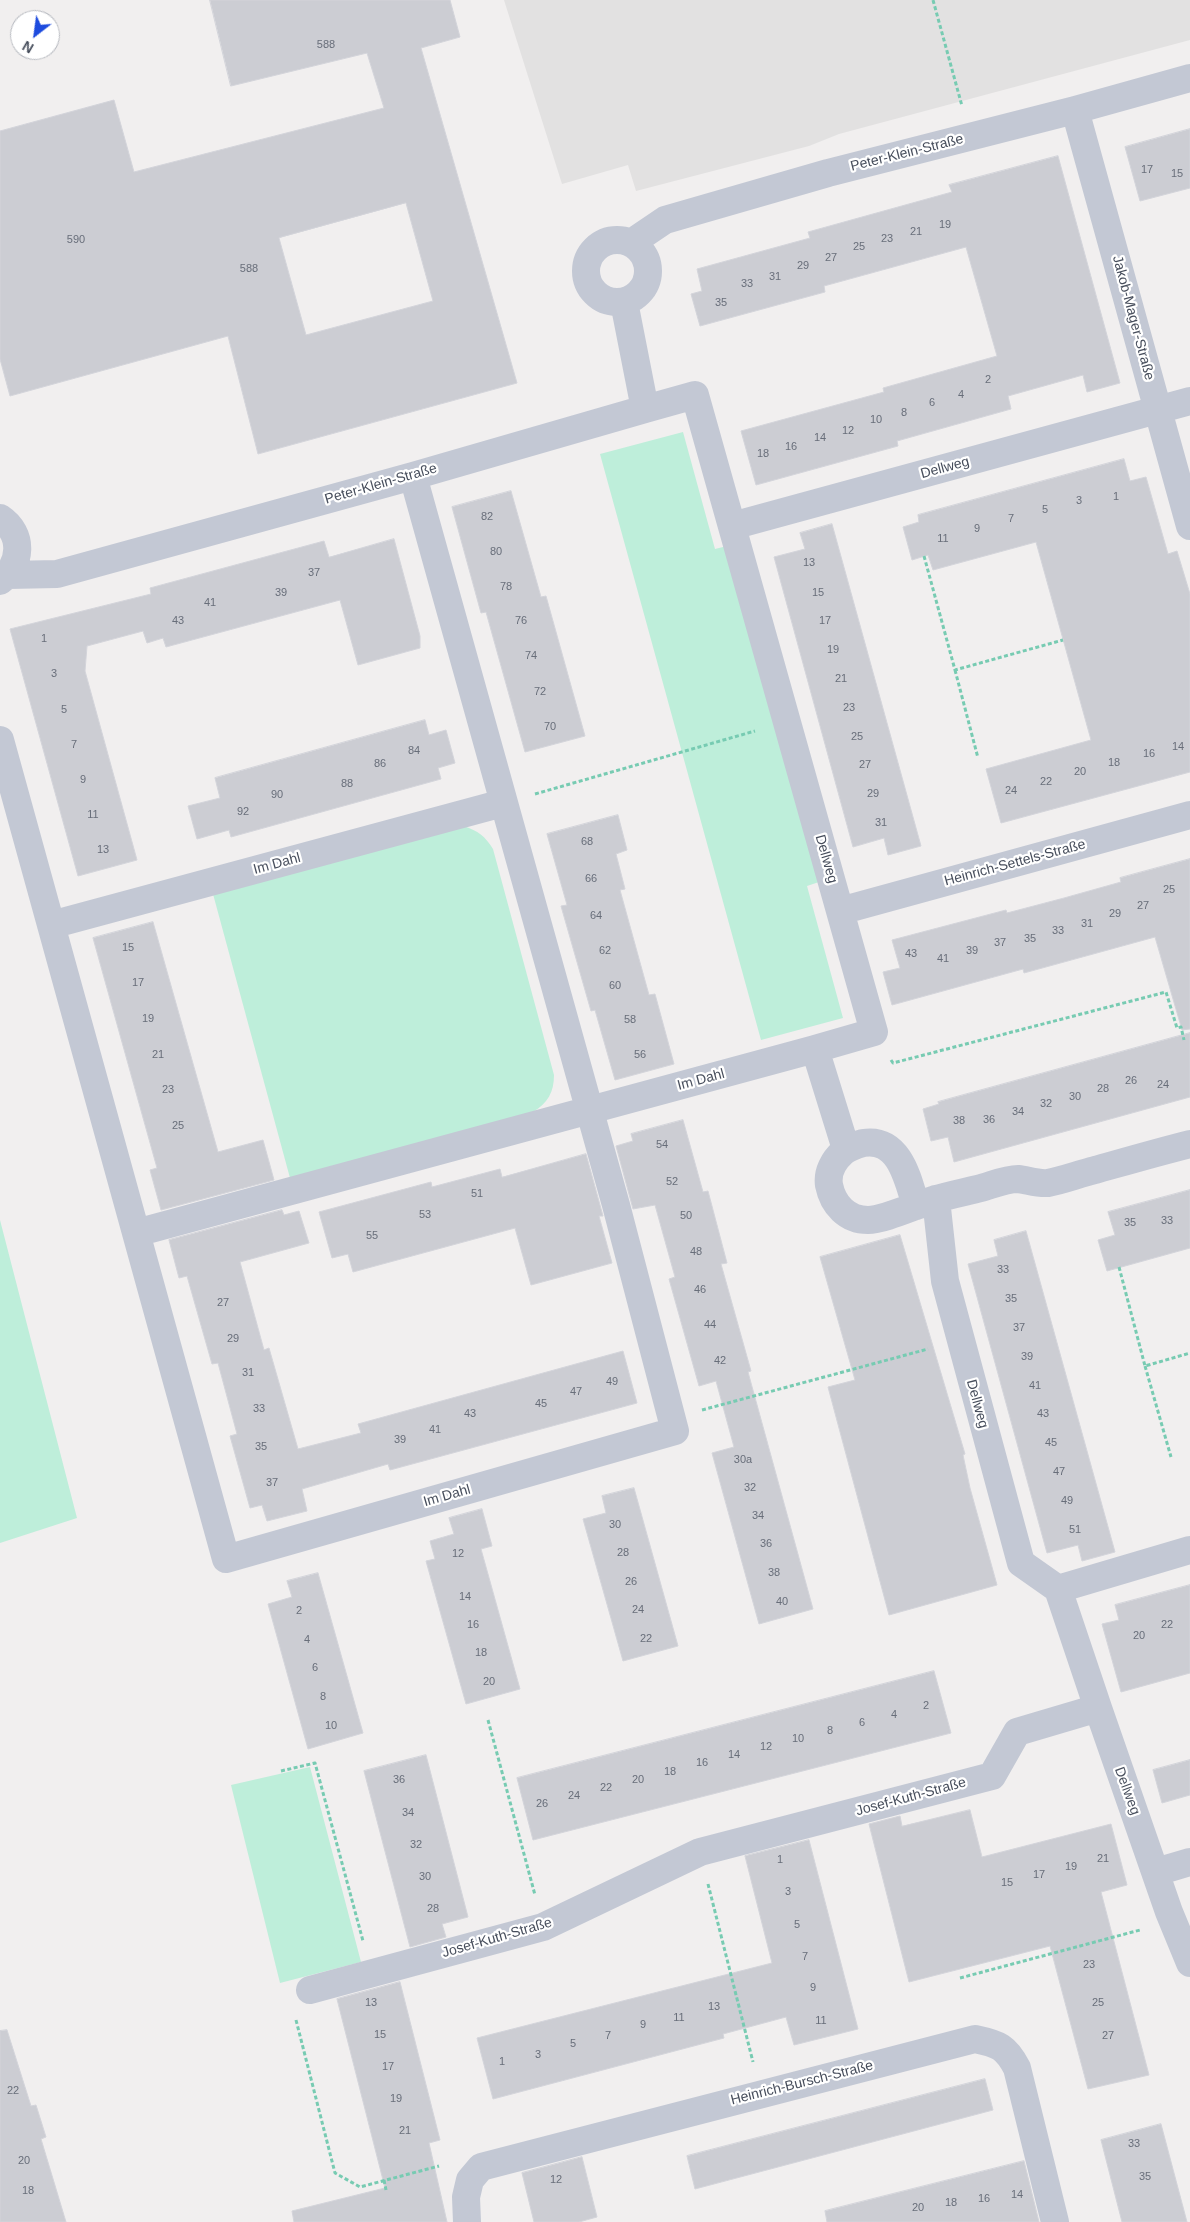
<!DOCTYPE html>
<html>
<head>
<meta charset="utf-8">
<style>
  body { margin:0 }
  #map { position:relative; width:1190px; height:2222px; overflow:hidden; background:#f1efef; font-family:Helvetica,sans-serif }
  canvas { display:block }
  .north { position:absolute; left:10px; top:10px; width:50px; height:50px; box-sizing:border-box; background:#fff; border:1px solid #b5b8be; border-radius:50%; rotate:210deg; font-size:14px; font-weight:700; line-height:20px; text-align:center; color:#474e5c }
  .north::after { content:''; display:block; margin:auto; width:18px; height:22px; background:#1d4bde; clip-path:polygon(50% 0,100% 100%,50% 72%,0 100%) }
</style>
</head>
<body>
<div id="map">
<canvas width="1190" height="2222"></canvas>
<div class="north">N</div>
</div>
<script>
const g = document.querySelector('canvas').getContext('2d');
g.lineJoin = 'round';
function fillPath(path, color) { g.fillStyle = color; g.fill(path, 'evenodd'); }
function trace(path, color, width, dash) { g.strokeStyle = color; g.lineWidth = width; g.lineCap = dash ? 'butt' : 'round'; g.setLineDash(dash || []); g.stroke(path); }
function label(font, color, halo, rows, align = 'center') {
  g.font = font + ' Helvetica,sans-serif'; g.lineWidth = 4.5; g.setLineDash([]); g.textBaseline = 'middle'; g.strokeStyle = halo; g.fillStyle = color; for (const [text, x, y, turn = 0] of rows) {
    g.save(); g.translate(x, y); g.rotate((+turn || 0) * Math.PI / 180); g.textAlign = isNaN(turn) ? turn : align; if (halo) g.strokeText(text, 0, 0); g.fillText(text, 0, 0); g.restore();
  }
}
const education = new Path2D(`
  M 504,0 L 1190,0 L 1190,40 L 839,134 L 809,146 L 636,191 L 628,165 L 562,184 Z`);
const green = new Path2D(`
  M 683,432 L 715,549 L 727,546 L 819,882 L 807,886 L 843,1018 L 761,1040 L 600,454 Z
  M 464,826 C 478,831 485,836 493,849 L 554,1075 C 554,1092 548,1103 533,1112 L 290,1178 L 213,894 Z
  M 0,1220 L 77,1518 L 0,1543 Z
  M 310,1767 L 361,1962 L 280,1983 L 231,1785 Z`);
const building = new Path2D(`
  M 210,0 L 450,0 L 460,37 L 421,48 L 517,383 L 258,454 L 228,336 L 10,396 L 0,359 L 0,131 L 114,100 L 134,172 L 384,108 L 367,53 L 231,86 ZM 406,203 L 433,301 L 306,335 L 279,238 Z
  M 1190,129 L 1190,188 L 1140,201 L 1125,147 Z
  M 1058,156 L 1120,383 L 1087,392 L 1083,375 L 1008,396 L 1011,409 L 897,441 L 898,446 L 756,485 L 741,431 L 884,392 L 883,388 L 997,356 L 966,247 L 824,286 L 825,292 L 700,326 L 691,294 L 702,291 L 697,269 L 810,238 L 808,232 L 952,192 L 949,185 Z
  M 1124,459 L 1130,481 L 1146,477 L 1168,554 L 1177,551 L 1190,594 L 1190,772 L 1001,823 L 986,769 L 1091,740 L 1036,542 L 933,570 L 928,555 L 912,560 L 903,527 L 919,522 L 918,515 Z
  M 511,491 L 541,597 L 546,596 L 585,736 L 525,752 L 486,612 L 481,613 L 452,507 Z
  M 832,524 L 921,846 L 888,855 L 884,838 L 853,847 L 774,557 L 805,549 L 800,533 Z
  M 394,539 L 420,636 L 420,648 L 358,665 L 340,600 L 166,647 L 163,638 L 147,643 L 143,631 L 87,646 L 85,671 L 137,860 L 78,876 L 10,629 L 151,594 L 150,588 L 324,541 L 329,557 Z
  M 425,720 L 429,735 L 446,730 L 455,763 L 438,768 L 441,779 L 231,837 L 229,830 L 197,839 L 188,806 L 220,798 L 215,778 Z
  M 618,815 L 627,850 L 616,854 L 625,889 L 620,890 L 649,995 L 655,994 L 674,1064 L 615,1080 L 595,1010 L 591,1011 L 561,906 L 567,905 L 547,834 Z
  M 1190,859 L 1190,1029 L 1182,1030 L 1155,937 L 1024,973 L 1023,969 L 892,1005 L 883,972 L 900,968 L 892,940 L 1006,910 L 1007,913 L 1064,898 L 1121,882 L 1120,878 Z
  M 153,922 L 218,1152 L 263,1140 L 274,1180 L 161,1210 L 150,1170 L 157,1168 L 93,938 Z
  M 1190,1033 L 1190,1097 L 954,1162 L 948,1137 L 931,1141 L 923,1109 L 939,1104 L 938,1102 Z
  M 683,1120 L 703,1192 L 708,1191 L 727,1263 L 721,1264 L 751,1371 L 748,1372 L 813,1609 L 759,1624 L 712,1453 L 734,1447 L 716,1381 L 699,1386 L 669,1279 L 675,1277 L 655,1205 L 633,1209 L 616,1146 L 633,1141 L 631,1134 Z
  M 586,1154 L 603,1216 L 599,1216 L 612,1263 L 531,1285 L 515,1228 L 353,1272 L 348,1254 L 332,1258 L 319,1212 L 431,1182 L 432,1187 L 500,1169 L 502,1177 Z
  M 1190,1190 L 1190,1248 L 1107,1271 L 1098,1240 L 1115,1235 L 1108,1212 Z
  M 282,1210 L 284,1215 L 299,1211 L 309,1243 L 240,1262 L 264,1350 L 269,1348 L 298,1449 L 361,1433 L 358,1424 L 623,1351 L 637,1403 L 390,1470 L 388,1464 L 302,1489 L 307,1511 L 267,1521 L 262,1505 L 250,1508 L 230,1436 L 237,1434 L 218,1363 L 212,1364 L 187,1276 L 179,1278 L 169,1240 Z
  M 1026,1231 L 1115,1552 L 1082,1561 L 1078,1545 L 1047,1553 L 968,1264 L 998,1256 L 994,1240 Z
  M 900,1235 L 965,1454 L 963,1455 L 970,1488 L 997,1585 L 889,1615 L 828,1387 L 855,1380 L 820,1257 Z
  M 634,1488 L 678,1646 L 623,1661 L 583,1519 L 606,1513 L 602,1496 Z
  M 482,1509 L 492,1546 L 481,1549 L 520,1689 L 466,1704 L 426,1561 L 435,1559 L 430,1541 L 454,1534 L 449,1518 Z
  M 318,1573 L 363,1733 L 308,1749 L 268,1604 L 292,1597 L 287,1581 Z
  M 1190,1585 L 1190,1673 L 1121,1692 L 1102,1624 L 1119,1620 L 1115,1605 Z
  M 934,1671 L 951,1733 L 533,1840 L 517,1778 Z
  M 426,1755 L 468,1917 L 442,1924 L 446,1937 L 410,1947 L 364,1771 Z
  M 1190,1760 L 1190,1795 L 1162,1803 L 1153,1770 Z
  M 970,1810 L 982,1857 L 1111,1824 L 1127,1885 L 1101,1892 L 1149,2075 L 1088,2089 L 1050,1946 L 909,1982 L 869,1824 L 900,1816 L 902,1826 Z
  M 809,1840 L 858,2029 L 794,2045 L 786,2017 L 723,2034 L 724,2038 L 493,2099 L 477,2038 L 772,1963 L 745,1856 Z
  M 400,1982 L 440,2140 L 429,2143 L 447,2222 L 294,2222 L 292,2211 L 385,2188 L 337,1999 Z
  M 7,2030 L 31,2106 L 36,2105 L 46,2137 L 41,2139 L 66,2222 L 0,2222 L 0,2031 Z
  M 985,2079 L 993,2110 L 695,2189 L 687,2156 Z
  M 1161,2124 L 1187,2222 L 1122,2222 L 1101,2140 Z
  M 582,2157 L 597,2217 L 579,2222 L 534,2222 L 522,2173 Z
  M 1024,2161 L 1039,2222 L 827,2222 L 825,2211 Z`);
const path = new Path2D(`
  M 933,0 L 962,106
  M 924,556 L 955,670 L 1063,640
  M 955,670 L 978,758
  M 535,794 L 755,731
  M 891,1060 L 893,1063 L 1166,992 L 1177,1028 L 1181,1027 L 1184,1040
  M 1119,1267 L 1145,1366 L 1190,1353
  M 1145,1366 L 1171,1457
  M 702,1410 L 928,1349
  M 488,1720 L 535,1895
  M 281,1771 L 315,1763 L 363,1941
  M 708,1884 L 753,2062
  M 960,1978 L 1140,1930
  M 296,2020 L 335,2173 L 360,2187 L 439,2166
  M 384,2180 L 386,2190`);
const street = new Path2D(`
  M 1075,110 L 1190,526
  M586 271a31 31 0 1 1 62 0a31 31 0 1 1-62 0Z
  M 631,243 L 665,220 L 828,173 L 1075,110 L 1190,78
  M 645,409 L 695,395 L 874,1032 L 815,1049 L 846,1149
  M 0,518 C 24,534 22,564 0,581
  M 732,526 L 1190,401
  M 8,575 L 57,574 L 413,476 L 645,409 L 624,302
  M 0,740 L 226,1559 L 675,1431 L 616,1205 L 413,476
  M 840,911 L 1190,815
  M 51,925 L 503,803
  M 936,1199 L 945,1281 L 1021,1563 L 1058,1589 L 1098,1708 L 1169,1912 L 1190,1963
  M 916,1206 C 908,1180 900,1137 863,1143 C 856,1145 849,1147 843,1152 C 834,1160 827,1172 829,1185 C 833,1205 847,1220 868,1220 C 884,1220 916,1205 933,1200 C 949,1195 965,1192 981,1188 C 992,1185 1006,1179 1018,1179 C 1027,1180 1038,1184 1048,1183 C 1063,1180 1079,1174 1095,1170 C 1127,1161 1158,1152 1190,1144
  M 136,1233 L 815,1049
  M 1058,1589 L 1190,1550
  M 1156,1872 L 1190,1862
  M 310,1990 L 543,1927 L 700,1852 L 992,1776 L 1017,1732 L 1098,1708
  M 467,2222 L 466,2197 L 470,2180 L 481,2167 L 975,2039 C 999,2044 1006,2047 1017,2068 L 1055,2222`);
const numberNames = [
  ["588",326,45],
  ["17",1147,170],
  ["15",1177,174],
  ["19",945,225],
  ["21",916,232],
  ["23",887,239],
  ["590",76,240],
  ["25",859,247],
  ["27",831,258],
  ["29",803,266],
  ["588",249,269],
  ["31",775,277],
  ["33",747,284],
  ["35",721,303],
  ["2",988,380],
  ["4",961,395],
  ["6",932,403],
  ["8",904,413],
  ["10",876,420],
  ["12",848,431],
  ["14",820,438],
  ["16",791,447],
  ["18",763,454],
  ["1",1116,497],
  ["3",1079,501],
  ["5",1045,510],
  ["82",487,517],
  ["7",1011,519],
  ["9",977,529],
  ["11",943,539],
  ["80",496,552],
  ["13",809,563],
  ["37",314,573],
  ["78",506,587],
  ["39",281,593],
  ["15",818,593],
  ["41",210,603],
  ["43",178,621],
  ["76",521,621],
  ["17",825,621],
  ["1",44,639],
  ["19",833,650],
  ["74",531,656],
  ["3",54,674],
  ["21",841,679],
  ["72",540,692],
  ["23",849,708],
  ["5",64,710],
  ["70",550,727],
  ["25",857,737],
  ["7",74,745],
  ["14",1178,747],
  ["84",414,751],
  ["16",1149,754],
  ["18",1114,763],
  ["86",380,764],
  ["27",865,765],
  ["20",1080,772],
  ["9",83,780],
  ["22",1046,782],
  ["88",347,784],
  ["24",1011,791],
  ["29",873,794],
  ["90",277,795],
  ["92",243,812],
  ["11",93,815],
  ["31",881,823],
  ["68",587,842],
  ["13",103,850],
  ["66",591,879],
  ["25",1169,890],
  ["27",1143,906],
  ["29",1115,914],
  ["64",596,916],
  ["31",1087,924],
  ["33",1058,931],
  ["35",1030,939],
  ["37",1000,943],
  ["15",128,948],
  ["62",605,951],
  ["39",972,951],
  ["43",911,954],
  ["41",943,959],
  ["17",138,983],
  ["60",615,986],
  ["19",148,1019],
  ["58",630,1020],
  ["21",158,1055],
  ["56",640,1055],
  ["26",1131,1081],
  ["24",1163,1085],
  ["28",1103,1089],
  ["23",168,1090],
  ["30",1075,1097],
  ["32",1046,1104],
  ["34",1018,1112],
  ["36",989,1120],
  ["38",959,1121],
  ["25",178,1126],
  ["54",662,1145],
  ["52",672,1182],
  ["51",477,1194],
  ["53",425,1215],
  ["50",686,1216],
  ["33",1167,1221],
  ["35",1130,1223],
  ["55",372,1236],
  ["48",696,1252],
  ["33",1003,1270],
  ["46",700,1290],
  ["35",1011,1299],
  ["27",223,1303],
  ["44",710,1325],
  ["37",1019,1328],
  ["29",233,1339],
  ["39",1027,1357],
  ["42",720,1361],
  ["31",248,1373],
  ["49",612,1382],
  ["41",1035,1386],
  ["47",576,1392],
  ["45",541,1404],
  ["33",259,1409],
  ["43",470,1414],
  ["43",1043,1414],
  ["41",435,1430],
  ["39",400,1440],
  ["45",1051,1443],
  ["35",261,1447],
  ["30a",743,1460],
  ["47",1059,1472],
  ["37",272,1483],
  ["32",750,1488],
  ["49",1067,1501],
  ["34",758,1516],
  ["30",615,1525],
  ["51",1075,1530],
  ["36",766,1544],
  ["28",623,1553],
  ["12",458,1554],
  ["38",774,1573],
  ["26",631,1582],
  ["14",465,1597],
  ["40",782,1602],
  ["24",638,1610],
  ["2",299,1611],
  ["16",473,1625],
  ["22",1167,1625],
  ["20",1139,1636],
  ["22",646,1639],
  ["4",307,1640],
  ["18",481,1653],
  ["6",315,1668],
  ["20",489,1682],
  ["8",323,1697],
  ["2",926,1706],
  ["4",894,1715],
  ["6",862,1723],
  ["10",331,1726],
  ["8",830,1731],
  ["10",798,1739],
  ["12",766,1747],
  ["14",734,1755],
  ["16",702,1763],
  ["18",670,1772],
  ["36",399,1780],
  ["20",638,1780],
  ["22",606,1788],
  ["24",574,1796],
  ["26",542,1804],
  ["34",408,1813],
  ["32",416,1845],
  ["21",1103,1859],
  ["1",780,1860],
  ["19",1071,1867],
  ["17",1039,1875],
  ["30",425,1877],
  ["15",1007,1883],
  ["3",788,1892],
  ["28",433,1909],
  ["5",797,1925],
  ["7",805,1957],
  ["23",1089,1965],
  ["9",813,1988],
  ["13",371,2003],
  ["25",1098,2003],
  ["13",714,2007],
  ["11",679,2018],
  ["11",821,2021],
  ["9",643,2025],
  ["15",380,2035],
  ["7",608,2036],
  ["27",1108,2036],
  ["5",573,2044],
  ["3",538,2055],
  ["1",502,2062],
  ["17",388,2067],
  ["22",13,2091],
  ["19",396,2099],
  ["21",405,2131],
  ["33",1134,2144],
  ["20",24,2161],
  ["35",1145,2177],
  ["12",556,2180],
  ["18",28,2191],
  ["14",1017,2195],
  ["16",984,2199],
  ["18",951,2203],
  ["20",918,2208]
];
const streetNames = [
  ["Peter-Klein-Straße",907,153,-14],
  ["Jakob-Mager-Straße",1133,318,75],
  ["Dellweg",945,468,-15],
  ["Peter-Klein-Straße",381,484,-16],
  ["Dellweg",826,859,74],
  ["Heinrich-Settels-Straße",1015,863,-15],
  ["Im Dahl",277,864,-15],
  ["Im Dahl",701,1080,-15],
  ["Dellweg",977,1404,75],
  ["Im Dahl",447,1496,-16],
  ["Dellweg",1127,1791,70],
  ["Josef-Kuth-Straße",911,1797,-15],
  ["Josef-Kuth-Straße",497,1938,-16],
  ["Heinrich-Bursch-Straße",802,2083,-14]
];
fillPath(education, '#e2e1e1');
fillPath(green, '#beeeda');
fillPath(building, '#cccdd3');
trace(building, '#d3d4da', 1);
trace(path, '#77cbb2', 3, [4, 2.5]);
trace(street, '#c3c8d4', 28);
label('11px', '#686e7a', null, numberNames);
label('14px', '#474e5c', '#fff', streetNames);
</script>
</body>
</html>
